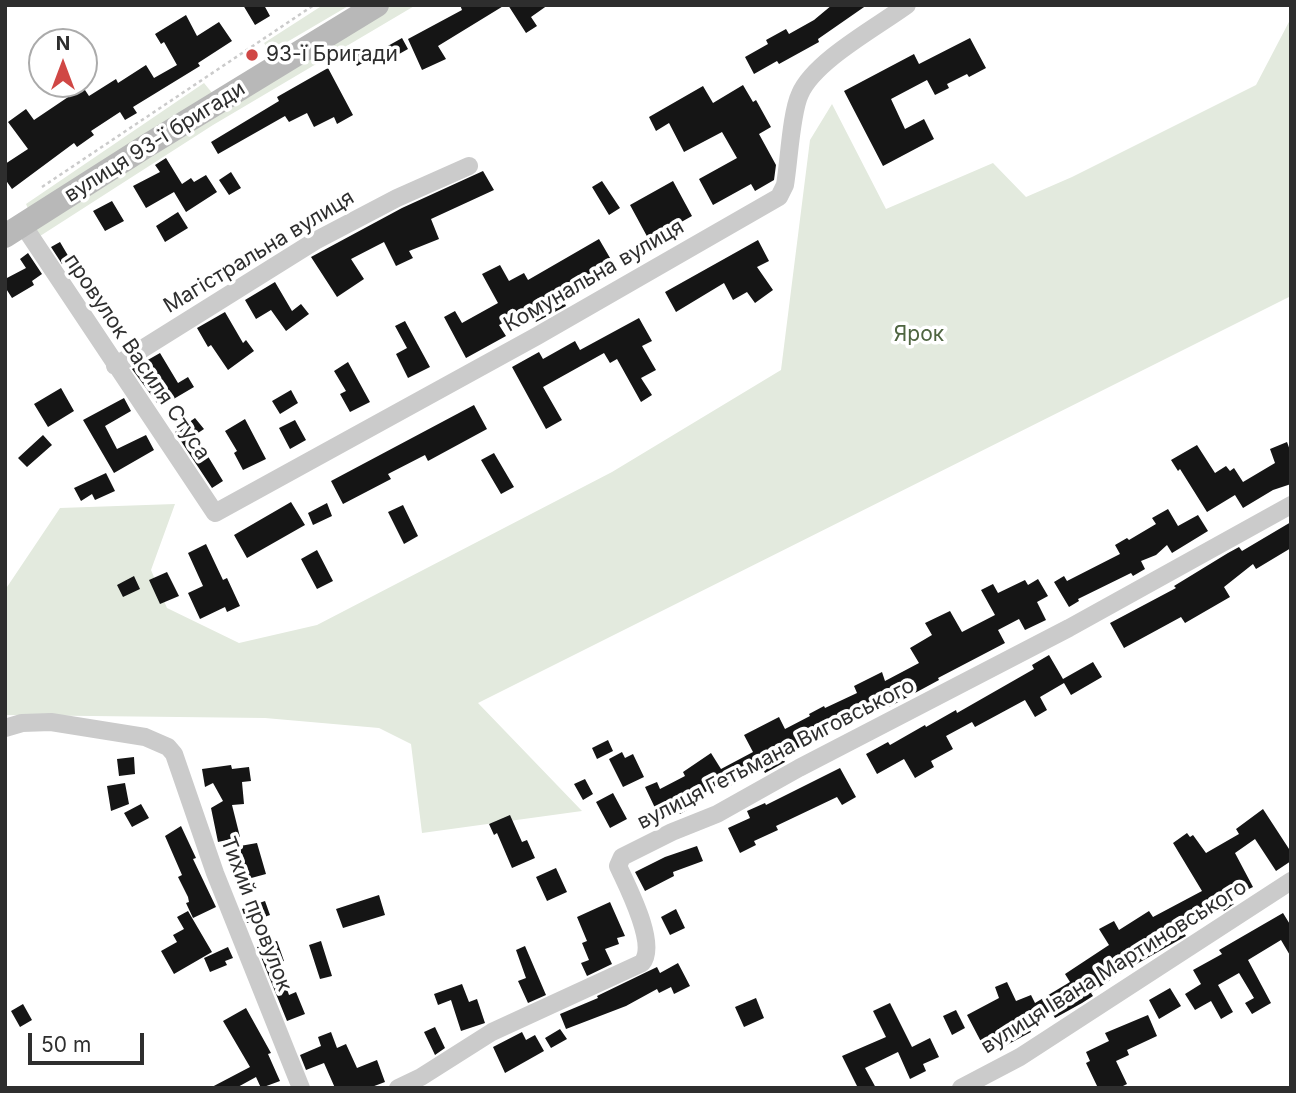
<!DOCTYPE html>
<html>
<head>
<meta charset="utf-8">
<style>
  body { margin:0 }
  #map { position:relative; width:1296px; height:1093px; overflow:hidden; background:#fff; font-family:Inter,sans-serif }
  canvas { display:block }
  .frame { position:absolute; inset:0; border:7px solid #2e2e2e; pointer-events:none }
  .north { position:absolute; left:28px; top:28px; width:70px; height:70px; box-sizing:border-box; background:#fff; border:2px solid #ababab; border-radius:50%; rotate:0deg; font-size:19px; font-weight:700; line-height:28px; text-align:center; color:#2e2e2e }
  .north::after { content:''; display:block; margin:auto; width:24px; height:32px; background:#d04745; clip-path:polygon(50% 0,100% 100%,50% 72%,0 100%) }
  .scale { position:absolute; left:28px; top:1033px; width:116px; height:32px; box-sizing:border-box; border:4px solid #2e2e2e; border-top:0; padding-left:9px; font-size:21px; line-height:24px; white-space:nowrap; color:#2e2e2e; -webkit-text-stroke:5px #fff; paint-order:stroke }
</style>
</head>
<body>
<div id="map">
<canvas width="1296" height="1093"></canvas>
<div class="frame"></div>
<div class="north">N</div>
<div class="scale">50 m</div>
</div>
<script>
const g = document.querySelector('canvas').getContext('2d');
g.lineJoin = 'round';
function fillPath(path, color) { g.fillStyle = color; g.fill(path, 'evenodd'); }
function trace(path, color, width, dash) { g.strokeStyle = color; g.lineWidth = width; g.lineCap = dash ? 'butt' : 'round'; g.setLineDash(dash || []); g.stroke(path); }
function label(font, color, halo, rows, align = 'center') {
  g.font = font + ' Inter,sans-serif'; g.lineWidth = 7; g.setLineDash([]); g.textBaseline = 'middle'; g.strokeStyle = halo; g.fillStyle = color; for (const [text, x, y, turn = 0] of rows) {
    g.save(); g.translate(x, y); g.rotate((+turn || 0) * Math.PI / 180); g.textAlign = isNaN(turn) ? turn : align; if (halo) g.strokeText(text, 0, 0); g.fillText(text, 0, 0); g.restore();
  }
}
const green = new Path2D(`
  M 323,5 L 350,5 L 270,52 L 264,43 Z
  M 390,5 L 416,5 L 213,125 L 37,238 L 31,226 Z
  M 1291,18 L 1291,296 L 478,703 L 582,811 L 422,833 L 411,744 L 379,728 L 265,718 L 5,715 L 5,590 L 60,508 L 175,504 L 151,570 L 167,608 L 239,643 L 317,625 L 612,472 L 781,370 L 810,140 L 832,104 L 886,209 L 993,163 L 1026,197 L 1072,177 L 1256,85 Z
  M 204,83 L 213,94 L 30,213 L 26,204 Z`);
const building = new Path2D(`
  M 243,5 L 264,5 L 270,16 L 255,25 Z
  M 460,5 L 505,5 L 438,46 L 446,59 L 422,70 L 408,39 L 462,10 Z
  M 508,5 L 548,5 L 531,17 L 537,26 L 526,33 Z
  M 832,5 L 867,5 L 818,39 L 819,42 L 779,64 L 777,61 L 754,74 L 745,57 L 768,44 L 766,40 L 786,29 L 789,34 L 814,20 Z
  M 186,15 L 197,36 L 219,22 L 232,41 L 198,63 L 200,66 L 133,107 L 137,113 L 125,120 L 120,112 L 91,131 L 94,135 L 77,147 L 74,143 L 12,189 L 5,179 L 5,164 L 28,149 L 8,122 L 26,109 L 34,120 L 83,87 L 89,96 L 116,79 L 118,83 L 146,65 L 154,78 L 177,65 L 164,42 L 161,44 L 155,34 Z
  M 402,38 L 408,49 L 392,58 L 386,47 Z
  M 970,38 L 986,68 L 969,77 L 967,74 L 947,84 L 949,88 L 935,95 L 927,80 L 891,99 L 905,129 L 924,119 L 934,139 L 883,166 L 844,91 L 914,54 L 919,64 Z
  M 363,47 L 370,59 L 357,66 L 351,54 Z
  M 328,68 L 353,115 L 337,124 L 334,117 L 314,127 L 307,113 L 289,122 L 285,116 L 218,154 L 211,142 L 279,101 L 277,97 Z
  M 743,85 L 753,102 L 756,100 L 771,127 L 759,134 L 776,165 L 774,180 L 755,191 L 751,184 L 713,205 L 699,179 L 737,158 L 722,132 L 684,152 L 669,123 L 656,131 L 649,117 L 703,86 L 713,103 Z
  M 166,158 L 182,184 L 191,178 L 194,182 L 206,175 L 217,192 L 186,212 L 174,192 L 146,208 L 133,186 L 160,172 L 155,165 Z
  M 483,171 L 494,190 L 431,219 L 439,239 L 409,251 L 413,258 L 396,266 L 384,242 L 351,259 L 364,279 L 337,297 L 311,257 L 402,208 Z
  M 231,172 L 241,188 L 229,195 L 219,180 Z
  M 602,181 L 620,208 L 609,215 L 592,187 Z
  M 673,181 L 692,216 L 649,240 L 630,205 Z
  M 112,201 L 124,221 L 105,231 L 93,211 Z
  M 178,212 L 188,228 L 165,242 L 156,226 Z
  M 599,239 L 613,263 L 560,294 L 566,306 L 536,322 L 528,309 L 499,325 L 506,336 L 466,358 L 444,317 L 455,311 L 462,323 L 498,303 L 482,274 L 500,265 L 509,281 L 524,273 L 528,280 Z
  M 758,240 L 769,261 L 757,267 L 773,290 L 755,303 L 747,292 L 733,300 L 724,283 L 676,312 L 665,292 Z
  M 60,242 L 70,259 L 62,264 L 51,247 Z
  M 28,253 L 42,274 L 32,281 L 34,285 L 12,298 L 5,287 L 5,279 L 26,268 L 20,259 Z
  M 275,282 L 292,311 L 301,304 L 309,314 L 286,331 L 271,310 L 256,319 L 245,300 Z
  M 225,312 L 243,343 L 246,340 L 254,351 L 228,370 L 211,345 L 208,347 L 197,328 Z
  M 639,318 L 652,341 L 642,346 L 656,370 L 641,378 L 652,395 L 641,402 L 617,359 L 610,363 L 604,353 L 543,387 L 562,420 L 546,429 L 512,367 L 539,352 L 543,359 L 575,341 L 580,350 Z
  M 405,321 L 430,367 L 408,378 L 396,354 L 407,348 L 395,326 Z
  M 160,353 L 178,383 L 188,377 L 194,387 L 160,407 L 132,369 Z
  M 348,362 L 370,402 L 350,412 L 340,394 L 346,391 L 334,371 Z
  M 61,388 L 74,411 L 48,427 L 34,404 Z
  M 291,390 L 298,403 L 280,414 L 272,401 Z
  M 124,398 L 131,411 L 105,426 L 117,449 L 146,435 L 154,450 L 114,473 L 83,420 Z
  M 474,405 L 487,429 L 428,461 L 425,455 L 388,474 L 391,479 L 343,504 L 331,481 Z
  M 195,418 L 204,429 L 195,435 L 223,481 L 212,488 L 175,432 Z
  M 245,419 L 266,459 L 243,470 L 234,453 L 237,451 L 225,431 Z
  M 295,420 L 306,440 L 290,449 L 279,428 Z
  M 43,435 L 52,445 L 27,467 L 18,458 Z
  M 1287,442 L 1291,453 L 1291,484 L 1273,490 L 1243,508 L 1235,495 L 1207,512 L 1180,469 L 1178,471 L 1171,460 L 1197,445 L 1215,473 L 1226,466 L 1230,471 L 1234,468 L 1243,482 L 1275,463 L 1270,449 Z
  M 494,453 L 514,487 L 501,494 L 481,460 Z
  M 106,473 L 115,491 L 95,500 L 92,494 L 81,501 L 74,488 Z
  M 291,502 L 305,525 L 247,558 L 234,535 Z
  M 327,503 L 332,516 L 313,525 L 308,513 Z
  M 403,505 L 418,536 L 404,544 L 388,512 Z
  M 1168,509 L 1178,526 L 1198,515 L 1208,531 L 1172,553 L 1167,545 L 1156,555 L 1141,561 L 1145,569 L 1133,576 L 1131,573 L 1078,599 L 1079,601 L 1069,607 L 1054,582 L 1064,576 L 1067,581 L 1120,554 L 1115,545 L 1127,538 L 1129,540 L 1156,524 L 1152,518 Z
  M 1291,522 L 1291,548 L 1256,569 L 1253,564 L 1224,587 L 1230,597 L 1185,623 L 1181,617 L 1124,648 L 1110,623 L 1176,588 L 1174,586 L 1228,553 L 1239,547 L 1242,551 Z
  M 206,544 L 223,580 L 227,578 L 240,606 L 227,612 L 225,607 L 200,619 L 188,593 L 203,586 L 188,553 Z
  M 317,550 L 333,581 L 317,589 L 301,559 Z
  M 167,572 L 179,596 L 160,604 L 149,580 Z
  M 134,576 L 140,589 L 123,597 L 117,585 Z
  M 1038,579 L 1048,596 L 1037,602 L 1046,620 L 1025,630 L 1019,619 L 998,630 L 1005,643 L 938,678 L 939,680 L 889,707 L 887,704 L 869,714 L 866,710 L 835,724 L 836,727 L 782,757 L 785,762 L 765,773 L 763,769 L 730,786 L 727,779 L 692,800 L 695,805 L 680,814 L 674,801 L 656,810 L 645,787 L 657,782 L 660,789 L 685,776 L 683,772 L 711,753 L 721,769 L 753,752 L 744,735 L 779,717 L 785,729 L 810,716 L 809,714 L 824,706 L 825,708 L 857,693 L 854,686 L 882,672 L 885,681 L 919,663 L 910,648 L 932,635 L 925,623 L 950,611 L 962,632 L 995,615 L 981,590 L 993,584 L 998,593 L 1025,580 L 1028,585 Z
  M 1049,655 L 1063,679 L 1093,662 L 1102,677 L 1071,695 L 1064,683 L 1040,697 L 1047,710 L 1035,717 L 1025,700 L 975,727 L 972,722 L 946,736 L 953,749 L 931,761 L 934,767 L 915,778 L 904,759 L 877,774 L 866,754 L 888,742 L 890,745 L 925,725 L 926,727 L 956,710 L 957,713 L 1034,669 L 1032,665 Z
  M 608,740 L 613,751 L 597,759 L 592,748 Z
  M 622,752 L 625,758 L 633,754 L 644,777 L 623,787 L 609,759 Z
  M 134,757 L 135,774 L 119,776 L 117,759 Z
  M 231,765 L 232,769 L 249,767 L 251,781 L 242,782 L 244,804 L 232,805 L 240,837 L 218,842 L 211,808 L 223,801 L 213,783 L 205,787 L 202,769 Z
  M 840,768 L 856,797 L 842,805 L 837,797 L 776,826 L 778,830 L 754,841 L 756,845 L 740,853 L 728,828 L 750,818 L 747,811 L 765,803 L 766,805 Z
  M 585,779 L 593,794 L 583,800 L 574,784 Z
  M 125,783 L 129,804 L 111,811 L 107,786 Z
  M 613,793 L 627,819 L 610,828 L 596,802 Z
  M 141,804 L 149,818 L 132,827 L 124,813 Z
  M 1263,809 L 1291,852 L 1291,861 L 1276,871 L 1255,839 L 1235,853 L 1253,887 L 1230,898 L 1234,904 L 1224,911 L 1222,908 L 1182,930 L 1186,936 L 1119,974 L 1091,993 L 1093,996 L 1082,1003 L 1055,1018 L 1051,1011 L 1027,1023 L 1031,1032 L 988,1055 L 967,1015 L 999,998 L 995,987 L 1007,982 L 1016,1001 L 1031,995 L 1035,1003 L 1070,982 L 1065,974 L 1109,945 L 1099,929 L 1114,921 L 1119,930 L 1149,911 L 1153,917 L 1202,891 L 1173,843 L 1187,833 L 1190,837 L 1193,835 L 1206,853 L 1239,834 L 1236,829 Z
  M 510,815 L 522,842 L 527,840 L 535,858 L 512,868 L 497,833 L 494,835 L 489,824 Z
  M 181,826 L 196,858 L 193,859 L 216,907 L 193,918 L 186,903 L 189,902 L 188,897 L 178,877 L 182,875 L 165,836 Z
  M 257,843 L 266,874 L 244,880 L 240,866 L 243,865 L 240,846 Z
  M 697,846 L 703,861 L 673,872 L 674,876 L 645,891 L 635,872 L 665,857 Z
  M 556,868 L 567,892 L 547,901 L 536,877 Z
  M 379,895 L 385,915 L 343,928 L 336,909 Z
  M 265,901 L 270,915 L 247,923 L 242,909 Z
  M 610,902 L 625,936 L 617,938 L 619,944 L 605,949 L 612,964 L 587,976 L 581,963 L 589,960 L 582,943 L 587,941 L 577,917 Z
  M 676,909 L 685,928 L 670,935 L 661,917 Z
  M 188,911 L 212,952 L 174,974 L 161,951 L 177,942 L 173,935 L 184,929 L 177,917 Z
  M 1283,913 L 1291,926 L 1291,957 L 1281,940 L 1248,960 L 1271,1003 L 1252,1014 L 1245,1003 L 1254,998 L 1239,973 L 1218,985 L 1233,1012 L 1221,1019 L 1211,1001 L 1195,1010 L 1185,994 L 1201,984 L 1193,970 L 1222,954 L 1219,950 Z
  M 277,941 L 284,961 L 278,963 L 289,995 L 296,992 L 305,1014 L 287,1021 L 257,947 Z
  M 321,941 L 332,976 L 320,979 L 309,945 Z
  M 525,946 L 546,995 L 528,1003 L 518,981 L 526,978 L 516,950 Z
  M 228,947 L 233,958 L 225,961 L 227,965 L 210,972 L 204,958 Z
  M 678,963 L 690,986 L 674,994 L 671,987 L 659,993 L 657,989 L 626,1006 L 566,1029 L 560,1014 L 598,998 L 597,996 L 657,967 L 660,973 Z
  M 462,984 L 469,1002 L 477,999 L 485,1023 L 461,1031 L 451,1000 L 438,1005 L 434,994 Z
  M 1170,988 L 1181,1006 L 1159,1019 L 1149,1000 Z
  M 756,998 L 764,1018 L 744,1027 L 735,1007 Z
  M 890,1003 L 912,1047 L 930,1038 L 939,1057 L 923,1064 L 926,1071 L 910,1079 L 898,1052 L 865,1068 L 876,1088 L 858,1088 L 842,1056 L 886,1037 L 873,1011 Z
  M 23,1004 L 32,1020 L 20,1027 L 11,1011 Z
  M 246,1008 L 271,1053 L 268,1054 L 280,1081 L 261,1088 L 256,1077 L 236,1088 L 210,1088 L 250,1067 L 223,1021 Z
  M 956,1010 L 965,1028 L 952,1035 L 943,1016 Z
  M 1148,1015 L 1157,1036 L 1127,1050 L 1129,1055 L 1116,1061 L 1127,1084 L 1119,1088 L 1098,1088 L 1086,1063 L 1090,1061 L 1086,1052 L 1109,1041 L 1105,1033 Z
  M 435,1027 L 445,1048 L 435,1055 L 424,1032 Z
  M 560,1029 L 567,1039 L 551,1048 L 545,1038 Z
  M 331,1032 L 337,1048 L 346,1044 L 357,1068 L 377,1060 L 385,1082 L 369,1088 L 335,1088 L 324,1063 L 306,1070 L 300,1055 L 321,1046 L 318,1037 Z
  M 522,1032 L 526,1040 L 535,1035 L 544,1051 L 505,1073 L 493,1047 Z`);
const path = new Path2D(`
  M 42,187 L 314,5`);
const street = new Path2D(`
  M 23,225 L 215,513 L 537,336 L 779,197 L 785,185 C 789,162 791,113 800,94 C 814,61 877,27 907,5
  M 115,366 L 315,241 L 397,198 L 469,166
  M 5,728 L 22,723 L 51,722 L 145,737 L 168,747 L 174,754 L 215,873 L 301,1088
  M 398,1088 L 421,1077 L 492,1032 L 642,963 C 658,944 627,886 618,866 L 622,857 L 672,832 L 717,814 L 799,768 L 1069,628 L 1291,505
  M 961,1088 L 1020,1057 L 1291,881`);
const secondary = new Path2D(`
  M 5,236 L 148,145 L 377,5`);
const markers = [
  [252,55,7,"#d04745"]
];
const poiNames = [
  ["93-ї Бригади",266,55]
];
const streetNames = [
  ["вулиця 93-ї бригади",155,142,-32],
  ["Магістральна вулиця",259,252,-31],
  ["Комунальна вулиця",594,276,-30],
  ["провулок Василя Стуса",137,357,56],
  ["вулиця Гетьмана Виговського",776,754,-27],
  ["Тихий провулок",256,914,69],
  ["вулиця Івана Мартиновського",1114,967,-32]
];
const parkNames = [
  ["Ярок",919,335]
];
fillPath(green, '#e3eade');
fillPath(building, '#151515');
trace(path, '#cbcbcb', 2.5, [3.5, 3.5]);
trace(street, '#cbcbcb', 18);
trace(secondary, '#b8b8b8', 24);
for (const [x, y, r, color] of markers) { const dot = new Path2D(); dot.arc(x, y, r, 0, 2 * Math.PI); g.fillStyle = color; g.fill(dot); trace(dot, '#fff', 2.5); }
label('21px', '#2e2e2e', '#fff', poiNames, 'left');
label('21px', '#2e2e2e', '#fff', streetNames);
label('21px', '#4f6541', '#fff', parkNames);
</script>
</body>
</html>
